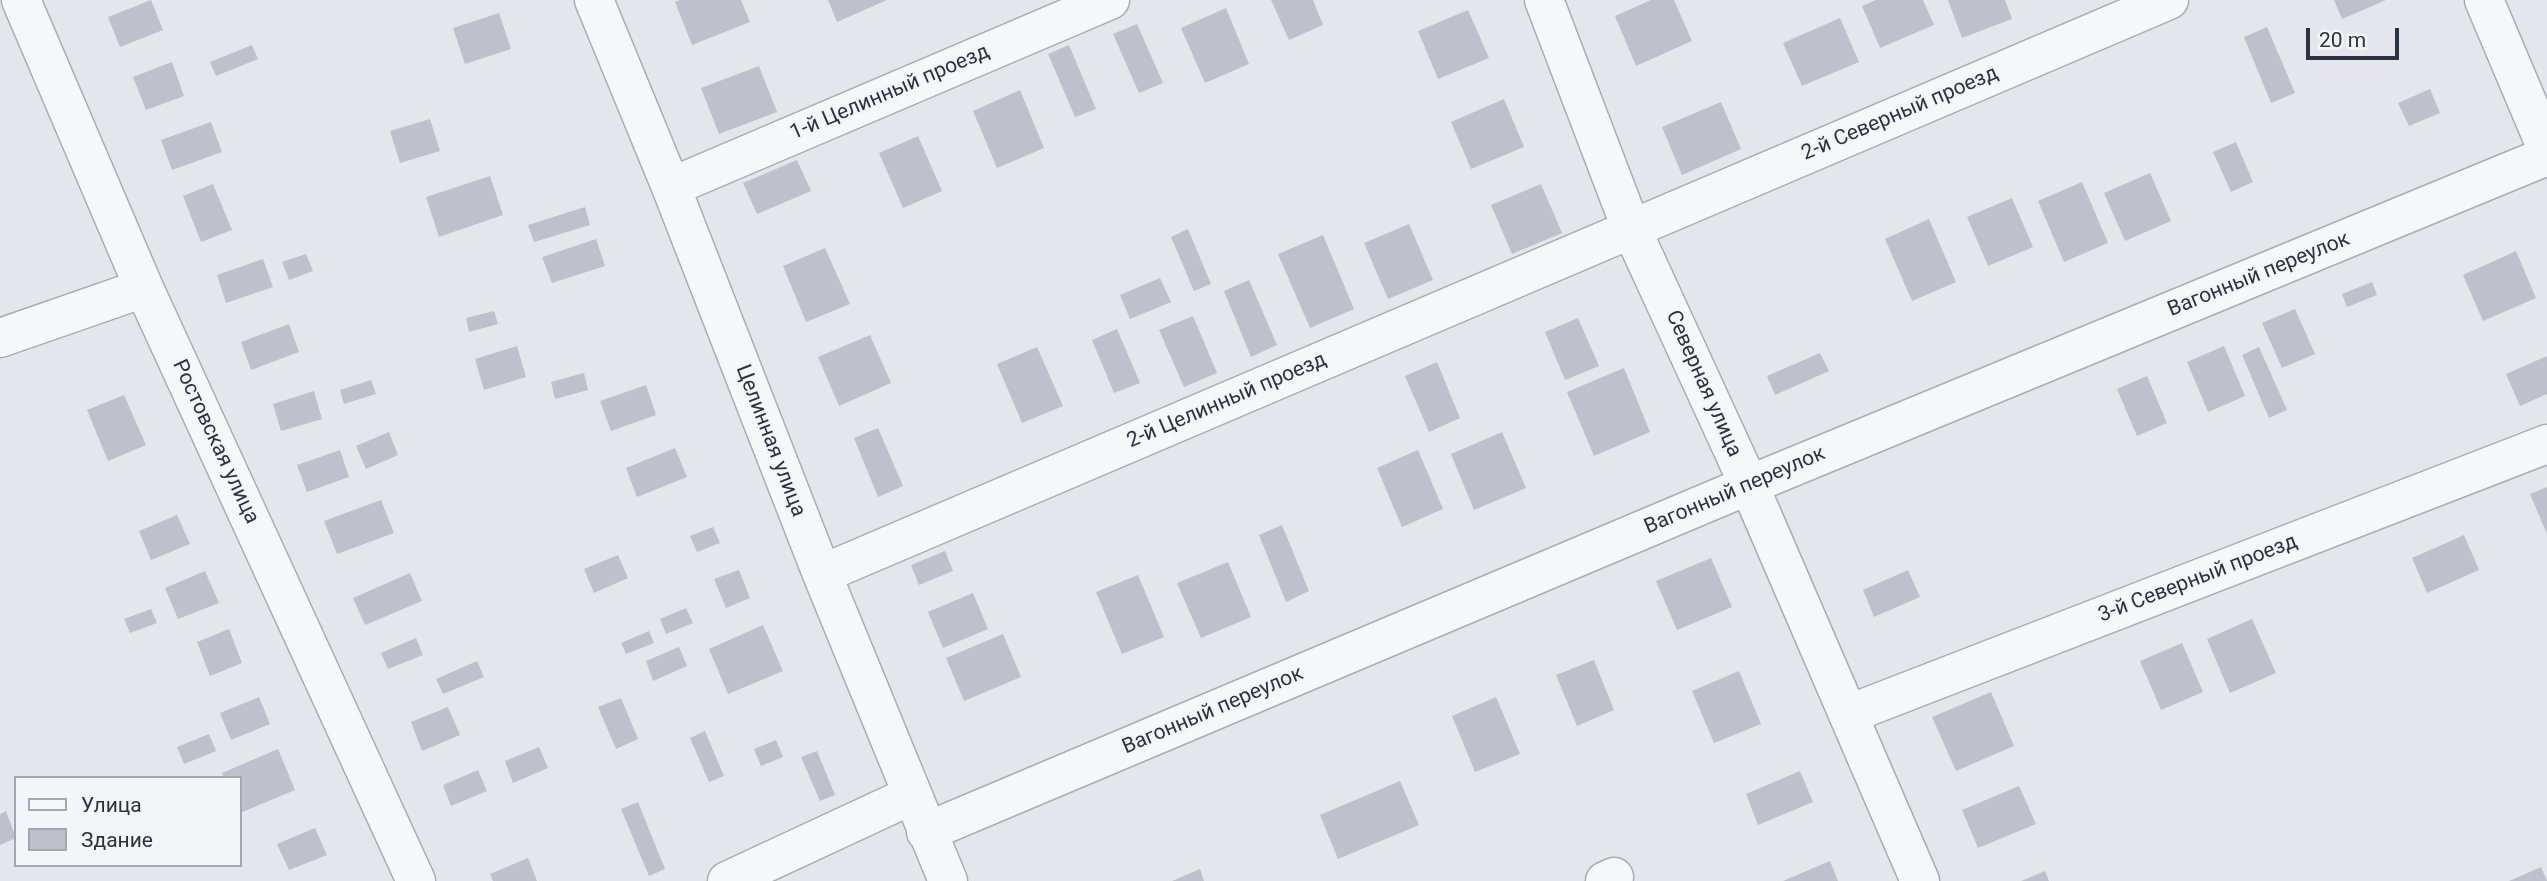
<!DOCTYPE html>
<html>
<head>
<meta charset="utf-8">
<style>
  body { margin:0 }
  #map { position:relative; width:2547px; height:881px; overflow:hidden; background:#e4e6eb; font-family:Roboto,sans-serif }
  canvas { display:block }
  .legend { position:absolute; left:14px; top:776px; width:228px; height:91px; box-sizing:border-box; background:#f3f5f8; border:2px solid #a3a7b0; margin:0; padding:9px 12px; list-style:none; font-size:21px; color:#2b3243 }
  .legend li { display:flex; align-items:center; gap:14px; height:35px }
  .legend b { width:35px; border:2px solid #a3a7b0 }
  .scale { position:absolute; left:2306px; top:28px; width:93px; height:32px; box-sizing:border-box; border:4px solid #2b3243; border-top:0; padding-left:9px; font-size:21px; line-height:24px; white-space:nowrap; color:#2b3243; -webkit-text-stroke:5px #f3f5f8; paint-order:stroke }
</style>
</head>
<body>
<div id="map">
<canvas width="2547" height="881"></canvas>
<ul class="legend">
<li><b style="height:9px;background:#f6f7f9"></b>Улица</li>
<li><b style="height:19px;background:#bec1cb"></b>Здание</li>
</ul>
<div class="scale">20 m</div>
</div>
<script>
const g = document.querySelector('canvas').getContext('2d');
g.lineJoin = 'round';
function fillPath(path, color) { g.fillStyle = color; g.fill(path, 'evenodd'); }
function trace(path, color, width, dash) { g.strokeStyle = color; g.lineWidth = width; g.lineCap = dash ? 'butt' : 'round'; g.setLineDash(dash || []); g.stroke(path); }
function label(font, color, halo, rows, align = 'center') {
  g.font = font + ' Roboto,sans-serif'; g.lineWidth = 5; g.setLineDash([]); g.textBaseline = 'middle'; g.strokeStyle = halo; g.fillStyle = color; for (const [text, x, y, turn = 0] of rows) {
    g.save(); g.translate(x, y); g.rotate((+turn || 0) * Math.PI / 180); g.textAlign = isNaN(turn) ? turn : align; if (halo) g.strokeText(text, 0, 0); g.fillText(text, 0, 0); g.restore();
  }
}
const building = new Path2D(`
  M 151,0 L 163,30 L 120,47 L 108,17 Z
  M 680,0 L 741,0 L 750,22 L 692,45 L 675,2 Z
  M 828,0 L 887,0 L 837,22 Z
  M 1271,0 L 1313,0 L 1323,25 L 1289,40 Z
  M 1651,0 L 1674,0 L 1692,41 L 1636,66 L 1615,16 Z
  M 1876,0 L 1923,0 L 1934,25 L 1880,48 L 1862,6 Z
  M 1948,0 L 2005,0 L 2012,19 L 1962,38 Z
  M 2334,0 L 2386,0 L 2342,19 Z
  M 1226,8 L 1249,64 L 1205,83 L 1181,28 Z
  M 1468,10 L 1489,58 L 1438,79 L 1418,31 Z
  M 499,13 L 511,49 L 465,64 L 453,28 Z
  M 1840,18 L 1859,62 L 1802,86 L 1783,43 Z
  M 1137,24 L 1163,83 L 1139,93 L 1113,34 Z
  M 2267,27 L 2295,93 L 2271,103 L 2244,37 Z
  M 252,45 L 258,59 L 216,76 L 210,62 Z
  M 1069,45 L 1096,109 L 1075,117 L 1048,54 Z
  M 172,62 L 184,96 L 146,110 L 133,77 Z
  M 759,66 L 777,112 L 719,134 L 701,88 Z
  M 2430,89 L 2440,113 L 2409,126 L 2398,103 Z
  M 1020,90 L 1044,148 L 997,168 L 973,111 Z
  M 1504,99 L 1524,147 L 1471,169 L 1451,122 Z
  M 1721,102 L 1741,149 L 1682,175 L 1662,127 Z
  M 430,119 L 440,151 L 400,163 L 390,131 Z
  M 211,122 L 222,152 L 172,170 L 161,140 Z
  M 918,136 L 942,191 L 903,208 L 879,153 Z
  M 2236,142 L 2253,182 L 2231,192 L 2213,152 Z
  M 797,160 L 811,191 L 757,214 L 743,183 Z
  M 2150,173 L 2171,221 L 2125,241 L 2104,193 Z
  M 490,176 L 503,215 L 439,237 L 426,197 Z
  M 2082,182 L 2108,243 L 2064,262 L 2038,201 Z
  M 213,184 L 232,230 L 201,242 L 183,196 Z
  M 1541,184 L 1562,233 L 1512,254 L 1491,205 Z
  M 2012,198 L 2033,247 L 1988,266 L 1967,217 Z
  M 585,207 L 590,225 L 534,242 L 528,225 Z
  M 1929,219 L 1956,282 L 1912,301 L 1885,239 Z
  M 1409,224 L 1433,280 L 1388,299 L 1364,243 Z
  M 1188,229 L 1211,284 L 1194,291 L 1171,237 Z
  M 1323,235 L 1354,309 L 1310,328 L 1278,254 Z
  M 596,239 L 605,266 L 552,283 L 542,257 Z
  M 825,248 L 850,304 L 806,322 L 783,266 Z
  M 2516,251 L 2536,298 L 2483,321 L 2463,275 Z
  M 306,254 L 313,271 L 289,280 L 282,262 Z
  M 263,259 L 273,287 L 226,303 L 217,275 Z
  M 1160,278 L 1171,302 L 1130,319 L 1120,295 Z
  M 1249,280 L 1277,345 L 1251,357 L 1224,291 Z
  M 2372,282 L 2377,295 L 2347,307 L 2342,294 Z
  M 2295,309 L 2315,354 L 2282,368 L 2262,323 Z
  M 494,311 L 498,324 L 469,332 L 466,318 Z
  M 1193,316 L 1217,373 L 1184,387 L 1159,330 Z
  M 1578,318 L 1599,366 L 1565,380 L 1545,332 Z
  M 289,324 L 299,352 L 251,370 L 241,342 Z
  M 1117,329 L 1140,383 L 1114,393 L 1092,340 Z
  M 870,335 L 891,383 L 839,406 L 818,357 Z
  M 517,346 L 526,377 L 484,390 L 475,359 Z
  M 2224,346 L 2245,396 L 2208,412 L 2187,362 Z
  M 1037,347 L 1063,406 L 1022,423 L 997,364 Z
  M 2259,347 L 2287,410 L 2269,418 L 2242,355 Z
  M 1820,353 L 1829,371 L 1775,395 L 1767,376 Z
  M 2547,356 L 2547,394 L 2520,406 L 2506,374 Z
  M 1437,362 L 1460,418 L 1429,432 L 1405,376 Z
  M 1624,368 L 1650,432 L 1594,456 L 1567,392 Z
  M 584,373 L 588,390 L 555,399 L 551,382 Z
  M 2147,376 L 2167,423 L 2137,436 L 2117,389 Z
  M 371,380 L 376,394 L 344,404 L 340,390 Z
  M 646,385 L 656,415 L 611,431 L 600,401 Z
  M 314,391 L 322,419 L 281,431 L 273,404 Z
  M 124,395 L 146,445 L 108,461 L 87,410 Z
  M 878,428 L 903,486 L 878,497 L 854,438 Z
  M 389,432 L 398,455 L 366,469 L 356,446 Z
  M 1502,432 L 1526,488 L 1474,510 L 1451,454 Z
  M 675,448 L 687,477 L 637,497 L 626,468 Z
  M 340,450 L 349,477 L 307,492 L 297,465 Z
  M 1418,450 L 1443,509 L 1402,527 L 1377,468 Z
  M 2547,487 L 2547,534 L 2530,494 Z
  M 381,500 L 394,533 L 337,554 L 324,521 Z
  M 177,515 L 190,544 L 151,560 L 139,531 Z
  M 1282,525 L 1309,591 L 1286,602 L 1259,535 Z
  M 713,527 L 720,543 L 697,552 L 690,536 Z
  M 2464,535 L 2479,570 L 2427,593 L 2412,558 Z
  M 945,551 L 953,571 L 919,585 L 911,565 Z
  M 618,555 L 628,578 L 594,593 L 584,569 Z
  M 1711,558 L 1732,607 L 1677,630 L 1656,581 Z
  M 1228,562 L 1251,617 L 1201,638 L 1177,583 Z
  M 739,570 L 750,598 L 726,608 L 714,579 Z
  M 1908,570 L 1920,597 L 1874,617 L 1863,590 Z
  M 205,571 L 219,603 L 178,619 L 165,588 Z
  M 410,573 L 422,601 L 365,625 L 353,598 Z
  M 1138,575 L 1164,637 L 1122,654 L 1096,592 Z
  M 973,593 L 988,629 L 943,648 L 928,612 Z
  M 686,608 L 693,623 L 666,634 L 660,619 Z
  M 151,609 L 157,623 L 130,633 L 124,619 Z
  M 2252,619 L 2276,673 L 2230,693 L 2207,639 Z
  M 763,625 L 783,671 L 728,694 L 709,649 Z
  M 229,629 L 242,663 L 210,676 L 197,642 Z
  M 649,631 L 654,643 L 626,654 L 621,643 Z
  M 1003,634 L 1021,677 L 964,701 L 946,658 Z
  M 416,638 L 423,655 L 388,669 L 381,653 Z
  M 2182,643 L 2203,692 L 2161,710 L 2140,661 Z
  M 679,647 L 687,666 L 653,681 L 646,661 Z
  M 1594,660 L 1614,710 L 1577,726 L 1556,675 Z
  M 477,661 L 484,677 L 443,694 L 436,679 Z
  M 1739,671 L 1761,724 L 1714,743 L 1692,691 Z
  M 1991,692 L 2014,746 L 1956,771 L 1932,717 Z
  M 259,697 L 270,724 L 231,740 L 220,713 Z
  M 1496,697 L 1520,754 L 1475,772 L 1452,716 Z
  M 621,698 L 638,739 L 616,749 L 598,707 Z
  M 448,707 L 460,735 L 422,751 L 411,722 Z
  M 705,731 L 724,776 L 709,782 L 690,738 Z
  M 209,734 L 216,751 L 184,764 L 177,747 Z
  M 776,740 L 783,757 L 761,766 L 754,749 Z
  M 539,747 L 548,768 L 513,783 L 505,761 Z
  M 278,749 L 295,790 L 240,813 L 240,778 L 224,778 L 222,773 Z
  M 817,751 L 835,795 L 820,801 L 801,757 Z
  M 478,770 L 487,791 L 451,806 L 443,785 Z
  M 1800,771 L 1813,802 L 1758,825 L 1746,794 Z
  M 1400,781 L 1419,825 L 1338,859 L 1320,815 Z
  M 2019,786 L 2036,824 L 1978,848 L 1962,810 Z
  M 638,802 L 665,869 L 649,876 L 621,809 Z
  M 6,811 L 16,838 L 0,845 L 0,814 Z
  M 315,828 L 327,855 L 289,870 L 277,844 Z
  M 528,858 L 537,881 L 493,881 L 490,874 Z
  M 1830,861 L 1838,881 L 1783,881 Z
  M 2541,867 L 2547,881 L 2509,881 Z
  M 1200,869 L 1204,881 L 1172,881 Z
  M 2045,871 L 2049,881 L 2021,881 Z`);
const minor = new Path2D(`
  M 21,0 L 144,288 L 416,881
  M 594,0 L 671,187 L 822,574 L 948,881
  M 1544,0 L 1631,228 L 1749,485 L 1920,881
  M 2484,0 L 2547,149
  M 671,187 L 1110,0
  M 0,338 L 144,288
  M 822,574 L 2169,0
  M 1849,714 L 2547,444
  M 926,832 L 1749,485 L 2547,156
  M 727,881 L 912,795
  M 1605,881 L 1614,877`);
const streetNames = [
  ["1-й Целинный проезд",890,93,-23],
  ["2-й Северный проезд",1900,114,-23],
  ["Вагонный переулок",2259,275,-22],
  ["Северная улица",1703,384,66],
  ["2-й Целинный проезд",1227,401,-23],
  ["Целинная улица",770,441,69],
  ["Ростовская улица",215,442,65],
  ["Вагонный переулок",1735,491,-23],
  ["3-й Северный проезд",2198,579,-21],
  ["Вагонный переулок",1213,711,-23]
];
fillPath(building, '#bec1cb');
trace(minor, '#a9acb5', 41);
trace(minor, '#f6f7f9', 38);
label('21px', '#2b3243', '#f3f5f8', streetNames);
</script>
</body>
</html>
